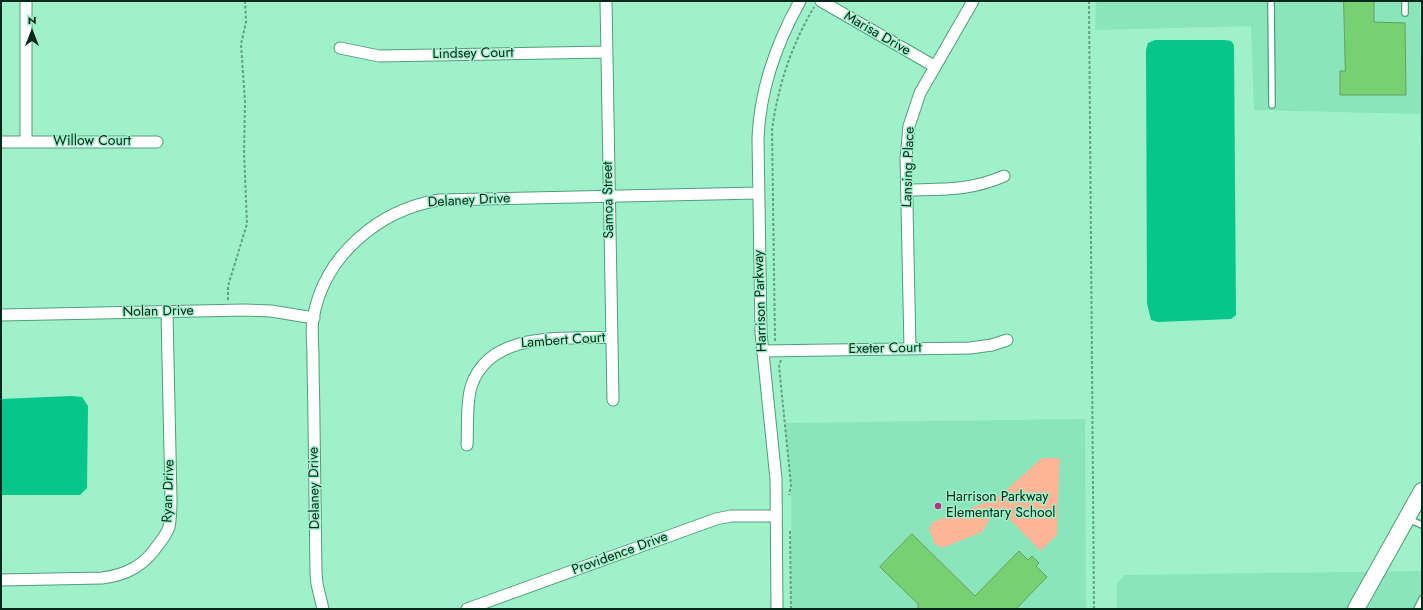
<!DOCTYPE html>
<html>
<head>
<meta charset="utf-8">
<style>
  body { margin:0 }
  #map { position:relative; width:1423px; height:610px; overflow:hidden; background:#9ff1c9; font-family:Jost,sans-serif }
  canvas { display:block }
  .frame { position:absolute; inset:0; border:2px solid #042819; pointer-events:none }
  .north { position:absolute; left:12px; top:12px; width:40px; height:40px; -webkit-text-stroke:3px #9ff1c9; paint-order:stroke; rotate:0deg; font-size:11px; font-weight:700; line-height:16px; text-align:center; color:#042819 }
  .north::after { content:''; display:block; margin:auto; width:14px; height:18px; background:#042819; clip-path:polygon(50% 0,100% 100%,50% 72%,0 100%) }
</style>
</head>
<body>
<div id="map">
<canvas width="1423" height="610"></canvas>
<div class="frame"></div>
<div class="north">N</div>
</div>
<script>
const g = document.querySelector('canvas').getContext('2d');
g.lineJoin = 'round';
function fillPath(path, color) { g.fillStyle = color; g.fill(path, 'evenodd'); }
function trace(path, color, width, dash) { g.strokeStyle = color; g.lineWidth = width; g.lineCap = dash ? 'butt' : 'round'; g.setLineDash(dash || []); g.stroke(path); }
function label(font, color, halo, rows, align = 'center') {
  g.font = font + ' Jost,sans-serif'; g.lineWidth = 3; g.setLineDash([]); g.textBaseline = 'middle'; g.strokeStyle = halo; g.fillStyle = color; for (const [text, x, y, turn = 0] of rows) {
    g.save(); g.translate(x, y); g.rotate((+turn || 0) * Math.PI / 180); g.textAlign = isNaN(turn) ? turn : align; if (halo) g.strokeText(text, 0, 0); g.fillText(text, 0, 0); g.restore();
  }
}
const built = new Path2D(`
  M 1096,1 L 1420,1 L 1422,173 L 1420,114 L 1254,110 L 1251,26 L 1095,30 Z
  M 1085,419 L 1086,609 L 791,609 L 791,485 L 785,423 Z
  M 1422,571 L 1422,609 L 1117,609 L 1117,584 L 1124,575 Z`);
const green = new Path2D(`
  M 1042,458 L 1060,458 C 1059,484 1057,509 1057,535 L 1040,551 L 1003,512 L 994,512 L 982,532 L 942,548 L 935,544 L 929,529 L 933,522 L 994,499 L 1004,492 Z`);
const water = new Path2D(`
  M 1155,40 L 1225,40 L 1231,41 L 1234,45 L 1236,315 L 1231,319 L 1158,322 L 1151,320 L 1147,303 L 1146,50 L 1148,43 Z
  M 71,396 L 82,397 L 88,406 L 87,488 L 80,495 L 1,495 L 1,399 Z`);
const building = new Path2D(`
  M 1344,1 L 1374,1 L 1374,22 L 1405,23 L 1406,95 L 1340,95 L 1340,71 L 1345,71 Z
  M 912,534 L 975,596 L 1019,551 L 1028,560 L 1032,556 L 1039,563 L 1036,566 L 1047,577 L 1016,609 L 918,609 L 918,604 L 880,567 Z`);
const path = new Path2D(`
  M 1089,1 L 1094,609
  M 228,300 L 228,286 L 247,224 L 244,152 L 245,102 L 241,44 L 246,22 L 245,1
  M 775,341 L 772,130 C 778,86 791,46 814,7
  M 781,360 L 779,366 L 791,485 L 789,495
  M 790,531 L 791,609`);
const lane = new Path2D(`
  M 1271,1 L 1272,105
  M 1405,1 L 1405,13
  M 1408,519 L 1422,525
  M 1417,609 L 1422,599`);
const street = new Path2D(`
  M 26,1 L 26,142
  M 606,1 L 613,400
  M 821,1 L 934,66
  M 340,48 L 379,56 L 606,52
  M 1,142 L 157,142
  M 907,190 C 945,189 969,191 1004,176
  M 1,315 L 245,310 L 271,311 L 314,318
  M 910,349 L 906,158 L 909,126 L 920,93 L 973,1
  M 762,351 L 970,348 L 992,345 L 1007,340
  M 467,445 C 468,426 466,405 471,387 C 489,330 565,339 612,337
  M 1,580 L 102,578 C 126,575 144,566 158,545 C 162,540 167,533 169,527 C 171,518 171,508 171,499 L 167,313
  M 323,609 L 317,584 L 316,573 C 315,523 315,474 314,425 C 314,402 313,380 313,358 C 313,345 311,331 313,319 C 324,255 379,210 439,200 L 758,193
  M 467,609 L 716,519 L 731,516 L 776,516
  M 777,609 L 776,479 L 761,333 L 758,138 C 760,89 776,44 800,1`);
const secondary = new Path2D(`
  M 1356,609 L 1422,491`);
const markers = [
  [938,506,4,"#ad3489"]
];
const streetNames = [
  ["Marisa Drive",877,34,30],
  ["Lindsey Court",473,54,-1],
  ["Willow Court",92,142],
  ["Lansing Place",909,167,-88],
  ["Samoa Street",609,200,-91],
  ["Delaney Drive",469,201,-3],
  ["Harrison Parkway",761,301,-92],
  ["Nolan Drive",158,312,-1],
  ["Lambert Court",563,341,-4],
  ["Exeter Court",885,349,-1],
  ["Delaney Drive",315,488,-91],
  ["Ryan Drive",169,491,-88],
  ["Providence Drive",620,554,-20]
];
const poiNames = [
  ["Harrison Parkway",946,498],
  ["Elementary School",946,514]
];
fillPath(built, '#8be5ba');
fillPath(green, '#feb497');
fillPath(water, '#06c689');
fillPath(building, '#78d170');
trace(building, '#699c64', 1);
trace(lane, '#4f9f7b', 8);
trace(street, '#4f9f7b', 13);
trace(secondary, '#4f9f7b', 18);
trace(path, '#62a183', 2, [3, 2]);
trace(lane, '#fff', 5.5);
trace(street, '#fff', 11);
trace(secondary, '#fff', 16);
for (const [x, y, r, color] of markers) { const dot = new Path2D(); dot.arc(x, y, r, 0, 2 * Math.PI); g.fillStyle = color; g.fill(dot); trace(dot, '#9ff1c9', 1.5); }
label('14px', '#042819', '#9ff1c9', streetNames);
label('14px', '#042819', '#9ff1c9', poiNames, 'left');
</script>
</body>
</html>
